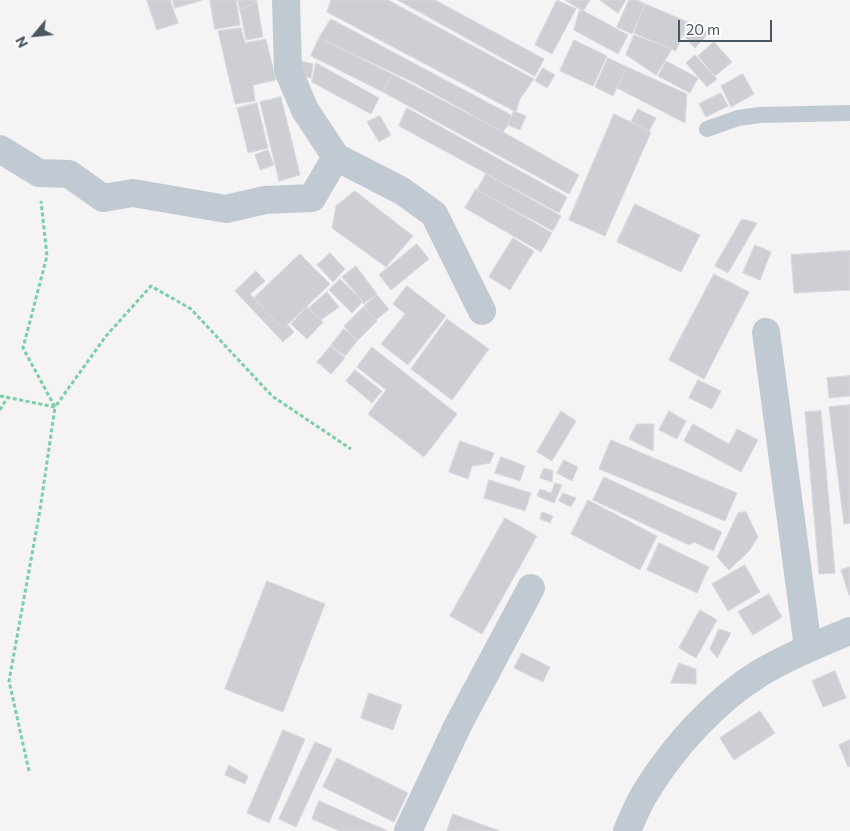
<!DOCTYPE html>
<html>
<head>
<meta charset="utf-8">
<style>
  body { margin:0 }
  #map { position:relative; width:850px; height:831px; overflow:hidden; background:#f5f3f3; font-family:Commissioner,sans-serif }
  canvas { display:block }
  .north { position:absolute; left:10px; top:10px; width:50px; height:50px; -webkit-text-stroke:4px #fff; paint-order:stroke; rotate:242deg; font-size:14px; font-weight:700; line-height:20px; text-align:center; color:#4a5661 }
  .north::after { content:''; display:block; margin:auto; width:18px; height:22px; background:#4a5661; clip-path:polygon(50% 0,100% 100%,50% 72%,0 100%) }
  .scale { position:absolute; left:678px; top:20px; width:94px; height:22px; box-sizing:border-box; border:2px solid #4a5661; border-top:0; padding-left:6px; font-size:15px; line-height:18px; white-space:nowrap; color:#4a5661; -webkit-text-stroke:4px #fff; paint-order:stroke }
</style>
</head>
<body>
<div id="map">
<canvas width="850" height="831"></canvas>
<div class="north">N</div>
<div class="scale">20 m</div>
</div>
<script>
const g = document.querySelector('canvas').getContext('2d');
g.lineJoin = 'round';
function fillPath(path, color) { g.fillStyle = color; g.fill(path, 'evenodd'); }
function trace(path, color, width, dash) { g.strokeStyle = color; g.lineWidth = width; g.lineCap = dash ? 'butt' : 'round'; g.setLineDash(dash || []); g.stroke(path); }
const building = new Path2D(`
  M 147,0 L 170,0 L 178,23 L 157,30 Z
  M 173,0 L 203,0 L 175,8 Z
  M 210,0 L 236,0 L 240,25 L 215,29 Z
  M 238,0 L 256,0 L 257,2 L 240,10 Z
  M 331,0 L 388,0 L 534,79 L 520,99 L 516,112 L 327,12 Z
  M 398,0 L 435,0 L 544,59 L 535,76 Z
  M 557,0 L 576,9 L 552,54 L 535,45 Z
  M 565,0 L 590,0 L 583,11 Z
  M 600,0 L 626,0 L 618,13 Z
  M 629,0 L 637,0 L 645,4 L 632,34 L 617,27 Z
  M 257,2 L 263,37 L 246,40 L 240,10 Z
  M 645,4 L 688,22 L 676,51 L 634,33 Z
  M 580,9 L 628,35 L 618,54 L 574,30 Z
  M 331,19 L 511,115 L 508,125 L 503,132 L 413,82 L 319,38 Z
  M 696,22 L 708,34 L 695,48 L 683,35 Z
  M 241,28 L 245,43 L 266,39 L 276,80 L 253,85 L 255,101 L 235,104 L 218,31 Z
  M 634,35 L 672,49 L 656,75 L 626,55 Z
  M 319,38 L 392,74 L 383,92 L 311,56 Z
  M 574,40 L 607,56 L 593,86 L 560,71 Z
  M 714,42 L 732,62 L 715,76 L 698,56 Z
  M 695,55 L 717,79 L 707,87 L 686,63 Z
  M 608,58 L 627,67 L 613,96 L 595,87 Z
  M 301,61 L 313,64 L 311,78 L 298,75 Z
  M 666,61 L 698,78 L 690,93 L 658,76 Z
  M 316,63 L 379,98 L 371,114 L 312,82 Z
  M 627,67 L 687,94 L 685,123 L 617,88 Z
  M 543,68 L 555,75 L 547,88 L 535,81 Z
  M 392,74 L 503,132 L 579,175 L 569,194 L 383,92 Z
  M 743,74 L 754,94 L 731,107 L 721,86 Z
  M 721,93 L 728,106 L 706,117 L 699,104 Z
  M 281,97 L 300,175 L 279,181 L 260,102 Z
  M 257,103 L 268,148 L 248,153 L 237,108 Z
  M 407,108 L 567,197 L 559,213 L 399,126 Z
  M 638,109 L 656,118 L 649,131 L 631,122 Z
  M 514,111 L 526,116 L 520,130 L 508,125 Z
  M 614,114 L 651,132 L 605,236 L 569,220 Z
  M 380,116 L 391,135 L 379,142 L 367,122 Z
  M 268,150 L 274,165 L 260,170 L 255,155 Z
  M 486,174 L 561,216 L 553,231 L 477,190 Z
  M 476,189 L 552,233 L 541,252 L 465,208 Z
  M 355,191 L 413,236 L 386,267 L 332,228 L 336,206 Z
  M 635,204 L 700,235 L 681,272 L 617,242 Z
  M 742,219 L 757,223 L 728,273 L 715,266 Z
  M 513,238 L 534,251 L 510,290 L 489,277 Z
  M 417,244 L 429,259 L 391,290 L 379,275 Z
  M 755,245 L 771,252 L 760,280 L 743,273 Z
  M 850,251 L 850,290 L 794,293 L 791,255 Z
  M 330,253 L 345,269 L 333,282 L 317,265 Z
  M 300,254 L 330,284 L 283,329 L 254,298 Z
  M 356,266 L 377,294 L 363,304 L 363,301 L 342,277 Z
  M 256,271 L 265,281 L 250,294 L 283,329 L 288,325 L 294,332 L 283,342 L 235,291 Z
  M 714,274 L 749,292 L 704,379 L 669,360 Z
  M 340,279 L 363,301 L 352,313 L 329,290 Z
  M 407,286 L 446,316 L 408,365 L 381,344 L 405,314 L 393,304 Z
  M 327,292 L 339,307 L 321,320 L 309,308 Z
  M 377,295 L 389,309 L 376,320 L 364,306 Z
  M 307,307 L 323,322 L 307,339 L 291,324 Z
  M 364,307 L 377,321 L 357,341 L 344,326 Z
  M 447,319 L 489,349 L 452,400 L 411,369 Z
  M 344,329 L 358,340 L 345,356 L 331,345 Z
  M 331,346 L 345,358 L 331,374 L 317,362 Z
  M 372,347 L 457,414 L 424,457 L 368,414 L 386,390 L 357,367 Z
  M 355,370 L 382,391 L 372,403 L 346,381 Z
  M 850,376 L 850,396 L 829,398 L 827,378 Z
  M 698,380 L 721,391 L 712,409 L 689,398 Z
  M 850,405 L 850,523 L 844,524 L 829,407 Z
  M 561,411 L 576,421 L 552,461 L 537,452 Z
  M 669,411 L 686,421 L 677,439 L 659,430 Z
  M 821,411 L 835,573 L 819,574 L 805,412 Z
  M 637,424 L 654,424 L 653,451 L 629,439 Z
  M 693,424 L 729,444 L 737,429 L 758,440 L 741,472 L 684,441 Z
  M 611,440 L 737,493 L 725,521 L 599,469 Z
  M 460,441 L 494,453 L 490,463 L 472,466 L 468,479 L 449,472 Z
  M 501,457 L 525,466 L 520,481 L 495,473 Z
  M 564,460 L 578,467 L 572,481 L 557,473 Z
  M 544,468 L 553,471 L 552,482 L 540,478 Z
  M 604,477 L 722,532 L 713,551 L 694,542 L 689,545 L 593,500 Z
  M 489,480 L 531,493 L 525,511 L 484,498 Z
  M 555,483 L 562,485 L 554,503 L 537,496 L 540,489 L 551,493 Z
  M 563,493 L 576,498 L 571,507 L 559,501 Z
  M 588,500 L 657,536 L 640,570 L 571,534 Z
  M 542,512 L 553,516 L 550,523 L 540,519 Z
  M 746,512 L 758,537 L 749,551 L 729,570 L 717,557 L 738,513 Z
  M 505,518 L 537,536 L 482,634 L 450,616 Z
  M 659,543 L 709,567 L 697,593 L 647,570 Z
  M 745,565 L 760,592 L 728,611 L 712,584 Z
  M 850,567 L 850,595 L 849,595 L 841,570 Z
  M 267,581 L 325,604 L 283,712 L 225,689 Z
  M 769,594 L 782,617 L 753,635 L 738,612 Z
  M 700,610 L 717,620 L 696,658 L 679,648 Z
  M 719,629 L 731,633 L 717,658 L 710,649 Z
  M 522,653 L 550,667 L 543,682 L 514,668 Z
  M 679,663 L 696,669 L 696,684 L 671,683 Z
  M 835,671 L 846,698 L 823,707 L 812,681 Z
  M 369,693 L 402,705 L 393,730 L 361,718 Z
  M 760,711 L 775,733 L 734,760 L 720,738 Z
  M 283,730 L 305,739 L 269,823 L 247,813 Z
  M 850,740 L 850,766 L 848,767 L 839,745 Z
  M 315,742 L 332,749 L 296,827 L 279,819 Z
  M 337,758 L 408,793 L 394,822 L 323,787 Z
  M 229,765 L 248,776 L 245,784 L 225,775 Z
  M 319,801 L 388,831 L 340,831 L 312,819 Z
  M 453,814 L 500,831 L 447,831 Z`);
const path = new Path2D(`
  M 0,396 L 55,407 L 106,336 L 151,286 L 191,309 L 272,396 L 351,449
  M 0,410 L 7,398
  M 29,771 L 9,681 L 40,510 L 55,407 L 23,348 L 47,256 L 41,201`);
const service = new Path2D(`
  M 707,129 L 738,118 L 760,115 L 850,113`);
const minor = new Path2D(`
  M 286,0 L 288,70 L 305,110 L 336,157 L 402,191 L 434,214 L 482,311
  M 0,149 L 39,173 L 69,174 L 103,198 L 133,193 L 226,209 L 265,200 L 312,198 L 336,157
  M 766,332 L 808,648
  M 408,831 L 458,725 L 531,588
  M 627,831 C 633,817 639,802 647,790 C 674,746 716,700 760,673 C 789,656 820,643 850,631`);
fillPath(building, '#cdcfd5');
trace(building, '#d7d9de', 1);
trace(path, '#7ad0a6', 3, [4, 2.5]);
trace(service, '#c1cad2', 16);
trace(minor, '#c1cad2', 28);
</script>
</body>
</html>
